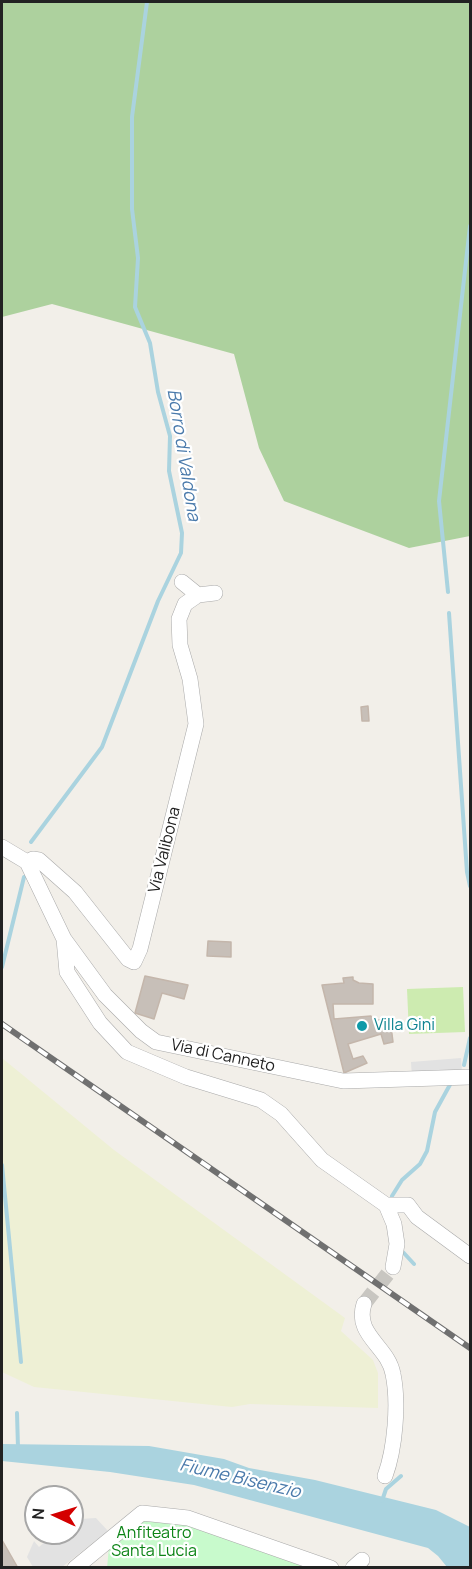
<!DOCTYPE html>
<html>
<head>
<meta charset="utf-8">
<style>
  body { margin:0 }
  #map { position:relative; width:472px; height:1569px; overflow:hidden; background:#f2efe9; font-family:Manrope,sans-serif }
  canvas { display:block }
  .frame { position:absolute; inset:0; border:3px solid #222; pointer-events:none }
  .north { position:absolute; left:24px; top:1485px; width:60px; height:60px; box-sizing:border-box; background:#fff; border:2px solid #a7a7a7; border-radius:50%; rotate:274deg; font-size:16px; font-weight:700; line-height:24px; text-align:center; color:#222 }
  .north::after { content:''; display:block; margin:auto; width:21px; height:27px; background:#d40000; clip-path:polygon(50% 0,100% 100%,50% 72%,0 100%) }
</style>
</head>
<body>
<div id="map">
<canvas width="472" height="1569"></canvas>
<div class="frame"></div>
<div class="north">N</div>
</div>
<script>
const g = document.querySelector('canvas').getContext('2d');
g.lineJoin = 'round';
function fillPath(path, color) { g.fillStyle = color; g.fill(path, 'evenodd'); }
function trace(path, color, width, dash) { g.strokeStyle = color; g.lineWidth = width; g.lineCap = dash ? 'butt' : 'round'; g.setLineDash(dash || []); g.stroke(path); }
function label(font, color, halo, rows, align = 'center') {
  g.font = font + ' Manrope,sans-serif'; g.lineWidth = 4.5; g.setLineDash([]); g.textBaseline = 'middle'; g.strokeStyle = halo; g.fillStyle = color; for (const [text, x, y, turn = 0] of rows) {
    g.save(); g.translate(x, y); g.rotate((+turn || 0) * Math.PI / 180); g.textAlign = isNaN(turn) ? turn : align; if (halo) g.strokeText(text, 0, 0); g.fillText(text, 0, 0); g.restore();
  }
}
const farmland = new Path2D(`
  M 2,1058 L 114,1150 L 345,1318 L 341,1331 L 373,1360 L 378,1373 L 378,1408 L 250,1404 L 232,1407 L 34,1387 L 2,1372 Z`);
const grass = new Path2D(`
  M 463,987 L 465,1032 L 409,1034 L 407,989 Z`);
const forest = new Path2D(`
  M 2,2 L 470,2 L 470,536 L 409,548 L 284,501 L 259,448 L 234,354 L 52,304 L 2,317 Z`);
const park = new Path2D(`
  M 148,1517 L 186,1524 L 305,1567 L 107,1568 L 109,1547 Z`);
const parking = new Path2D(`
  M 461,1058 L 462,1072 L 412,1077 L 411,1062 Z
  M 77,1515 L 81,1519 L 96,1518 L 108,1531 L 62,1567 L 33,1567 L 27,1557 L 34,1541 L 39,1547 L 55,1533 L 72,1533 L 72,1517 Z`);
const water = new Path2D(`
  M 2,1444 L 149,1446 L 224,1459 L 249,1468 L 315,1480 L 436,1510 L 470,1527 L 470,1567 L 447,1567 L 438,1556 L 428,1548 L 194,1485 L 110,1472 L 2,1461 Z`);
const stream = new Path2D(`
  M 448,592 L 439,501 L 470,226
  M 449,613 L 467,872 L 470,886
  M 31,842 L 102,747 L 158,601 L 181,553 L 182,533 L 169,471 L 170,436 L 158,392 L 150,343 L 135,307 L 138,258 L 132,209 L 132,117 L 147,2
  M 2,967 L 24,877
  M 464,1065 L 470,1038
  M 2,1165 L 21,1362
  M 392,1196 L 402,1180 L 420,1164 L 427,1151 L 435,1112 L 452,1081
  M 402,1251 L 414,1264
  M 17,1413 L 18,1448
  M 382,1501 L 386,1489 L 401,1476`);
const building = new Path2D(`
  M 368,706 L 369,721 L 362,721 L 361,707 Z
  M 208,941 L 231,942 L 231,957 L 207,956 Z
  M 145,976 L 188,985 L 184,999 L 162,993 L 154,1019 L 135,1013 Z
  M 353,977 L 353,980 L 359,983 L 373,984 L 373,1004 L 333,1004 L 334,1019 L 371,1016 L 373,1021 L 390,1018 L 393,1042 L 384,1044 L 381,1034 L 348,1044 L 353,1059 L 363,1056 L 367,1063 L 344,1073 L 322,985 L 344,983 L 343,978 Z
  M 2,1540 L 18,1568 L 2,1568 Z`);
const minorTunnel = new Path2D(`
  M 364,1304 L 393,1267`);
const minor = new Path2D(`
  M 182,582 L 198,595 L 215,593
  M 2,847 L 27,862 L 64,939 L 105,995 L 141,1031 L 156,1042 L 343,1081 L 470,1077
  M 27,862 L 33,859 L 39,860 L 75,892 L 128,959 L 134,962 L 140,949 L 196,724 L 190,679 L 180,645 L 179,619 L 185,604 L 198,595
  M 64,939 L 67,972 L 100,1023 L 127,1052 L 186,1077 L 261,1100 L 281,1114 L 322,1160 L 386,1205 L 394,1224 L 397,1244 L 393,1267
  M 386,1205 L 408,1205 L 417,1217 L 470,1256
  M 364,1304 C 354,1335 388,1346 393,1374 C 399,1403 395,1449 385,1476
  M 75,1568 L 142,1513 L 188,1518 L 331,1568
  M 353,1568 L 362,1560`);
const rail = new Path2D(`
  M 2,1024 L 470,1348`);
const markers = [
  [362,1026,6,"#0f9aa8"]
];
const streetNames = [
  ["Via Valibona",165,850,-76],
  ["Via di Canneto",223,1056,12]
];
const cultureNames = [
  ["Villa Gini",374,1026]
];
const parkNames = [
  ["Anfiteatro",154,1534],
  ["Santa Lucia",154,1552]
];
const waterNames = [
  ["Borro di Valdona",183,455,81],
  ["Fiume Bisenzio",240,1479,13]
];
fillPath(farmland, '#eef0d5');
fillPath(grass, '#cdebb0');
fillPath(forest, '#add19e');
fillPath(park, '#c8facc');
fillPath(parking, '#e2e2e2');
fillPath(water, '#aad3df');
trace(stream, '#aad3df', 4);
fillPath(building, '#c7bfb8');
trace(building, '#c4b6ab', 1.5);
trace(minorTunnel, '#c8c6c1', 15, [15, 8]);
trace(minor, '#a9a9a9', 16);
trace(minor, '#fff', 15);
trace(rail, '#707070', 6);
trace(rail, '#fff', 4, [11]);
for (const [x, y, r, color] of markers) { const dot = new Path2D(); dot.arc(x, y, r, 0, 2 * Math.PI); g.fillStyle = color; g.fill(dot); trace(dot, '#fff', 2); }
label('16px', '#222', '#fff', streetNames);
label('16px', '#0d838f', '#fff', cultureNames, 'left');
label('16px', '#0c8416', '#fff', parkNames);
label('italic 18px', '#4a7aab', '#fff', waterNames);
</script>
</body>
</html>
